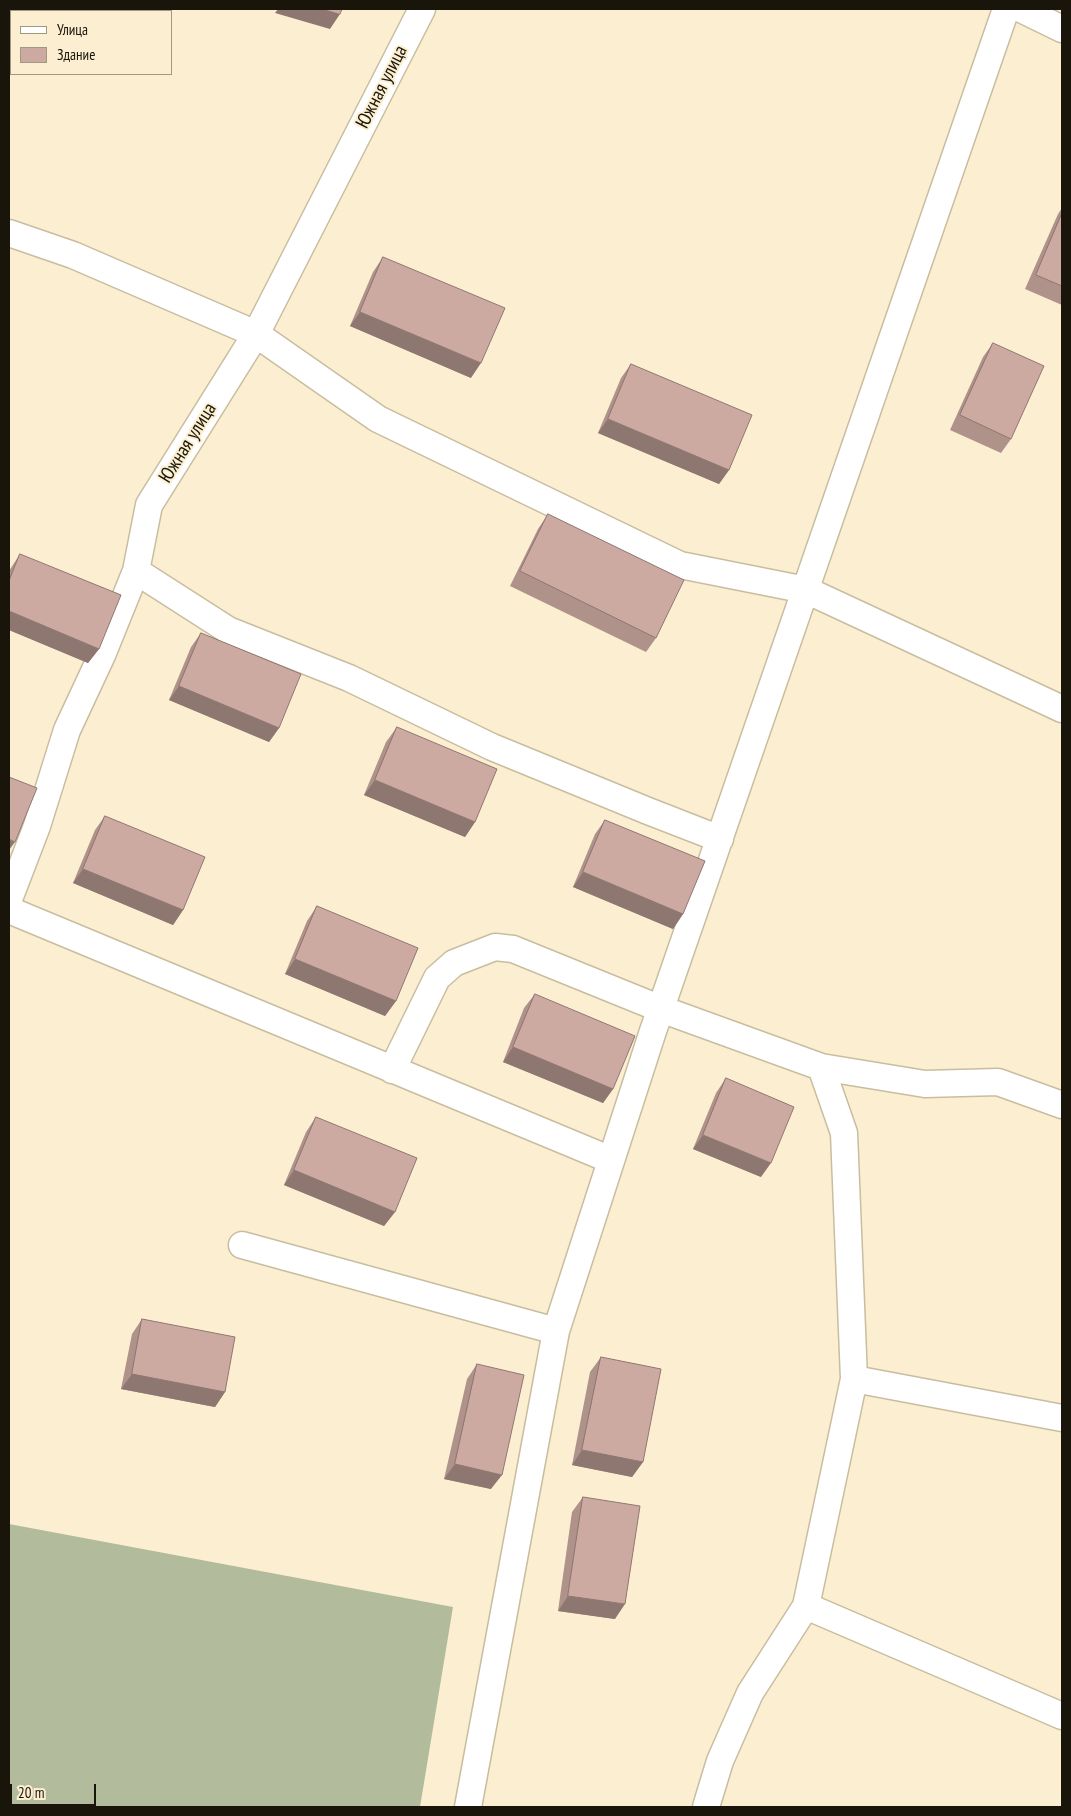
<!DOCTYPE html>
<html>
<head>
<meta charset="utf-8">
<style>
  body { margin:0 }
  #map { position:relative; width:1071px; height:1816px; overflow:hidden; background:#fcefd1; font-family:"PT Sans Narrow",sans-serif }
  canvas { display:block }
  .frame { position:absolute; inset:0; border:10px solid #19150a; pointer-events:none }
  .legend { position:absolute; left:10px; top:10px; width:162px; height:65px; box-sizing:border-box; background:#fcefd1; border:1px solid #a19881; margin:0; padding:6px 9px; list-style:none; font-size:15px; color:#19150a }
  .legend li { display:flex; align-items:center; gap:10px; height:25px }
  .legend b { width:25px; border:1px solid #a19881 }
  .scale { position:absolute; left:10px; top:1784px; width:86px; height:22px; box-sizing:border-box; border:2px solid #19150a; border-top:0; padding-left:6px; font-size:15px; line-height:18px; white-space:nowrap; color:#19150a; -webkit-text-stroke:4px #fcefd1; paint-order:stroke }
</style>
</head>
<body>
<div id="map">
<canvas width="1071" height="1816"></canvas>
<div class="frame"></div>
<ul class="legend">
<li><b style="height:6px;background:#fff"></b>Улица</li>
<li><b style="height:14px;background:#ccaaa1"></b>Здание</li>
</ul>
<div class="scale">20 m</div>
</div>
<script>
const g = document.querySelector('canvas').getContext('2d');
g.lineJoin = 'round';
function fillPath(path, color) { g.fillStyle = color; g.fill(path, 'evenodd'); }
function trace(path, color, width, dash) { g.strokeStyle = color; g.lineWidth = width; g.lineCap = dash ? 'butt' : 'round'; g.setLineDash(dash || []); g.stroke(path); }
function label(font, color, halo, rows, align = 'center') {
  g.font = font + ' "PT Sans Narrow",sans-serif'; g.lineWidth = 4; g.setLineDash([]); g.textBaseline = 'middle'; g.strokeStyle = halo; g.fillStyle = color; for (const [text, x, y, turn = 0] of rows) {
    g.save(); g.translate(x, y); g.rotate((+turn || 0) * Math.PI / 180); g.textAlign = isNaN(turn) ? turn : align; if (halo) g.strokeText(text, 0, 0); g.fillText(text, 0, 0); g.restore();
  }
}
const forest = new Path2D(`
  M 9,1524 L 453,1607 L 420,1807 L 9,1807 Z`);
const street = new Path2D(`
  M 1021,9 L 1062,29
  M 9,233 L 73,255 L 256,334 L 378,419 L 680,565 L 806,590 L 1062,709
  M 136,571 L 228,630 L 349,678 L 492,747 L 648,811 L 720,839
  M 9,899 L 37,826 L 67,730 L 102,655 L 136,571 L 149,505 L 256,334 L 422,9
  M 9,910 L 611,1160
  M 392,1070 L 437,978 L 454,963 L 495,947 L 513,949 L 661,1009 L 821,1067 L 925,1084 L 998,1082 L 1062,1105
  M 242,1245 L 556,1331
  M 854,1379 L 1062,1418
  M 806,1606 L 1062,1716
  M 468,1807 L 556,1331 L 653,1031 L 1006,9
  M 706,1807 L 720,1761 L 750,1693 L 806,1606 L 854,1379 L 844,1133 L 821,1067`);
const wall = new Path2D(`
  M 1062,208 L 1062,305 L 1025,289 L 1058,214 Z
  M 383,257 L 471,378 L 350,326 L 373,272 Z
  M 993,343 L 1011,439 L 1001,453 L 950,430 L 983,357 Z
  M 631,364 L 729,470 L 719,484 L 598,433 L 621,378 Z
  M 548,514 L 656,638 L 646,652 L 510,586 L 538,529 Z
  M 20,554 L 99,649 L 88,663 L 9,630 L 9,571 Z
  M 201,633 L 279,728 L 269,742 L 169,700 L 191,647 Z
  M 397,727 L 475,822 L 465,837 L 364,795 L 386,742 Z
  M 105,816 L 183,910 L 173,925 L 73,883 L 95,830 Z
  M 605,820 L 683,914 L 673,929 L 573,887 L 595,834 Z
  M 317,906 L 396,1001 L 385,1016 L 285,974 L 307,921 Z
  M 535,994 L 613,1089 L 603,1103 L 503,1062 L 524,1008 Z
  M 726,1078 L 761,1177 L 693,1149 L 716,1093 Z
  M 316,1117 L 395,1212 L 384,1226 L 284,1185 L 306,1132 Z
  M 142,1319 L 225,1392 L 215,1407 L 121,1389 L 132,1334 Z
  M 601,1357 L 643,1462 L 632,1477 L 572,1465 L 590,1372 Z
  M 477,1364 L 491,1489 L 444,1479 L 467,1379 Z
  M 583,1497 L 615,1619 L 558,1611 L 572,1512 Z`);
const shadedWall = new Path2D(`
  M 278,9 L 322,9 L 340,14 L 330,29 L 275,13 Z
  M 360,312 L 481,363 L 471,378 L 350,326 Z
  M 608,419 L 729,470 L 719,484 L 598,433 Z
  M 9,611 L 99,649 L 88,663 L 9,630 Z
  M 179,686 L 279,728 L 269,742 L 169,700 Z
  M 375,780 L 475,822 L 465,837 L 364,795 Z
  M 9,839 L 15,842 L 9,850 Z
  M 83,869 L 183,910 L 173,925 L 73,883 Z
  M 583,872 L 683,914 L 673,929 L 573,887 Z
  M 295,959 L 396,1001 L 385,1016 L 285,974 Z
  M 513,1047 L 613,1089 L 603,1103 L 503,1062 Z
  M 703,1135 L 771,1163 L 761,1177 L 693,1149 Z
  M 294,1170 L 395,1212 L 384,1226 L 284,1185 Z
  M 132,1374 L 225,1392 L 215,1407 L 121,1389 Z
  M 582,1450 L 643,1462 L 632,1477 L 572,1465 Z
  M 455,1464 L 502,1475 L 491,1489 L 444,1479 Z
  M 568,1596 L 625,1604 L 615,1619 L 558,1611 Z`);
const building = new Path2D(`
  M 322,9 L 342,9 L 340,14 Z
  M 1062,213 L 1062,286 L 1036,275 Z
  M 383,257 L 505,308 L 481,363 L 360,312 Z
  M 993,343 L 1044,366 L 1011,439 L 960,415 Z
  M 631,364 L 752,415 L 729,470 L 608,419 Z
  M 548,514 L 684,580 L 656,638 L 520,571 Z
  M 20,554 L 121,595 L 99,649 L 9,611 L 9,581 Z
  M 201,633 L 301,674 L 279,728 L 179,686 Z
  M 397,727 L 497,769 L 475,822 L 375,780 Z
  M 9,777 L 37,788 L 15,842 L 9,839 Z
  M 105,816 L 205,857 L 183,910 L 83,869 Z
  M 605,820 L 705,861 L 683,914 L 583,872 Z
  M 317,906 L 418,948 L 396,1001 L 295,959 Z
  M 535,994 L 635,1036 L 613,1089 L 513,1047 Z
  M 726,1078 L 794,1107 L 771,1163 L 703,1135 Z
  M 316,1117 L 417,1158 L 395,1212 L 294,1170 Z
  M 142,1319 L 235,1337 L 225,1392 L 132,1374 Z
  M 601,1357 L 661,1369 L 643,1462 L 582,1450 Z
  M 477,1364 L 524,1375 L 502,1475 L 455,1464 Z
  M 583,1497 L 640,1506 L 625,1604 L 568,1596 Z`);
const streetNames = [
  ["Южная улица",382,87,-63],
  ["Южная улица",188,443,-58]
];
fillPath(forest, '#b2bc9c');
trace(street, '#c9bda0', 29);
trace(street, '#fff', 26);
fillPath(wall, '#af928a');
fillPath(shadedWall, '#8f7771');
fillPath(building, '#ccaaa1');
trace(building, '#8f7771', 1);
label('19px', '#19150a', '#fcefd1', streetNames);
</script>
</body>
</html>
